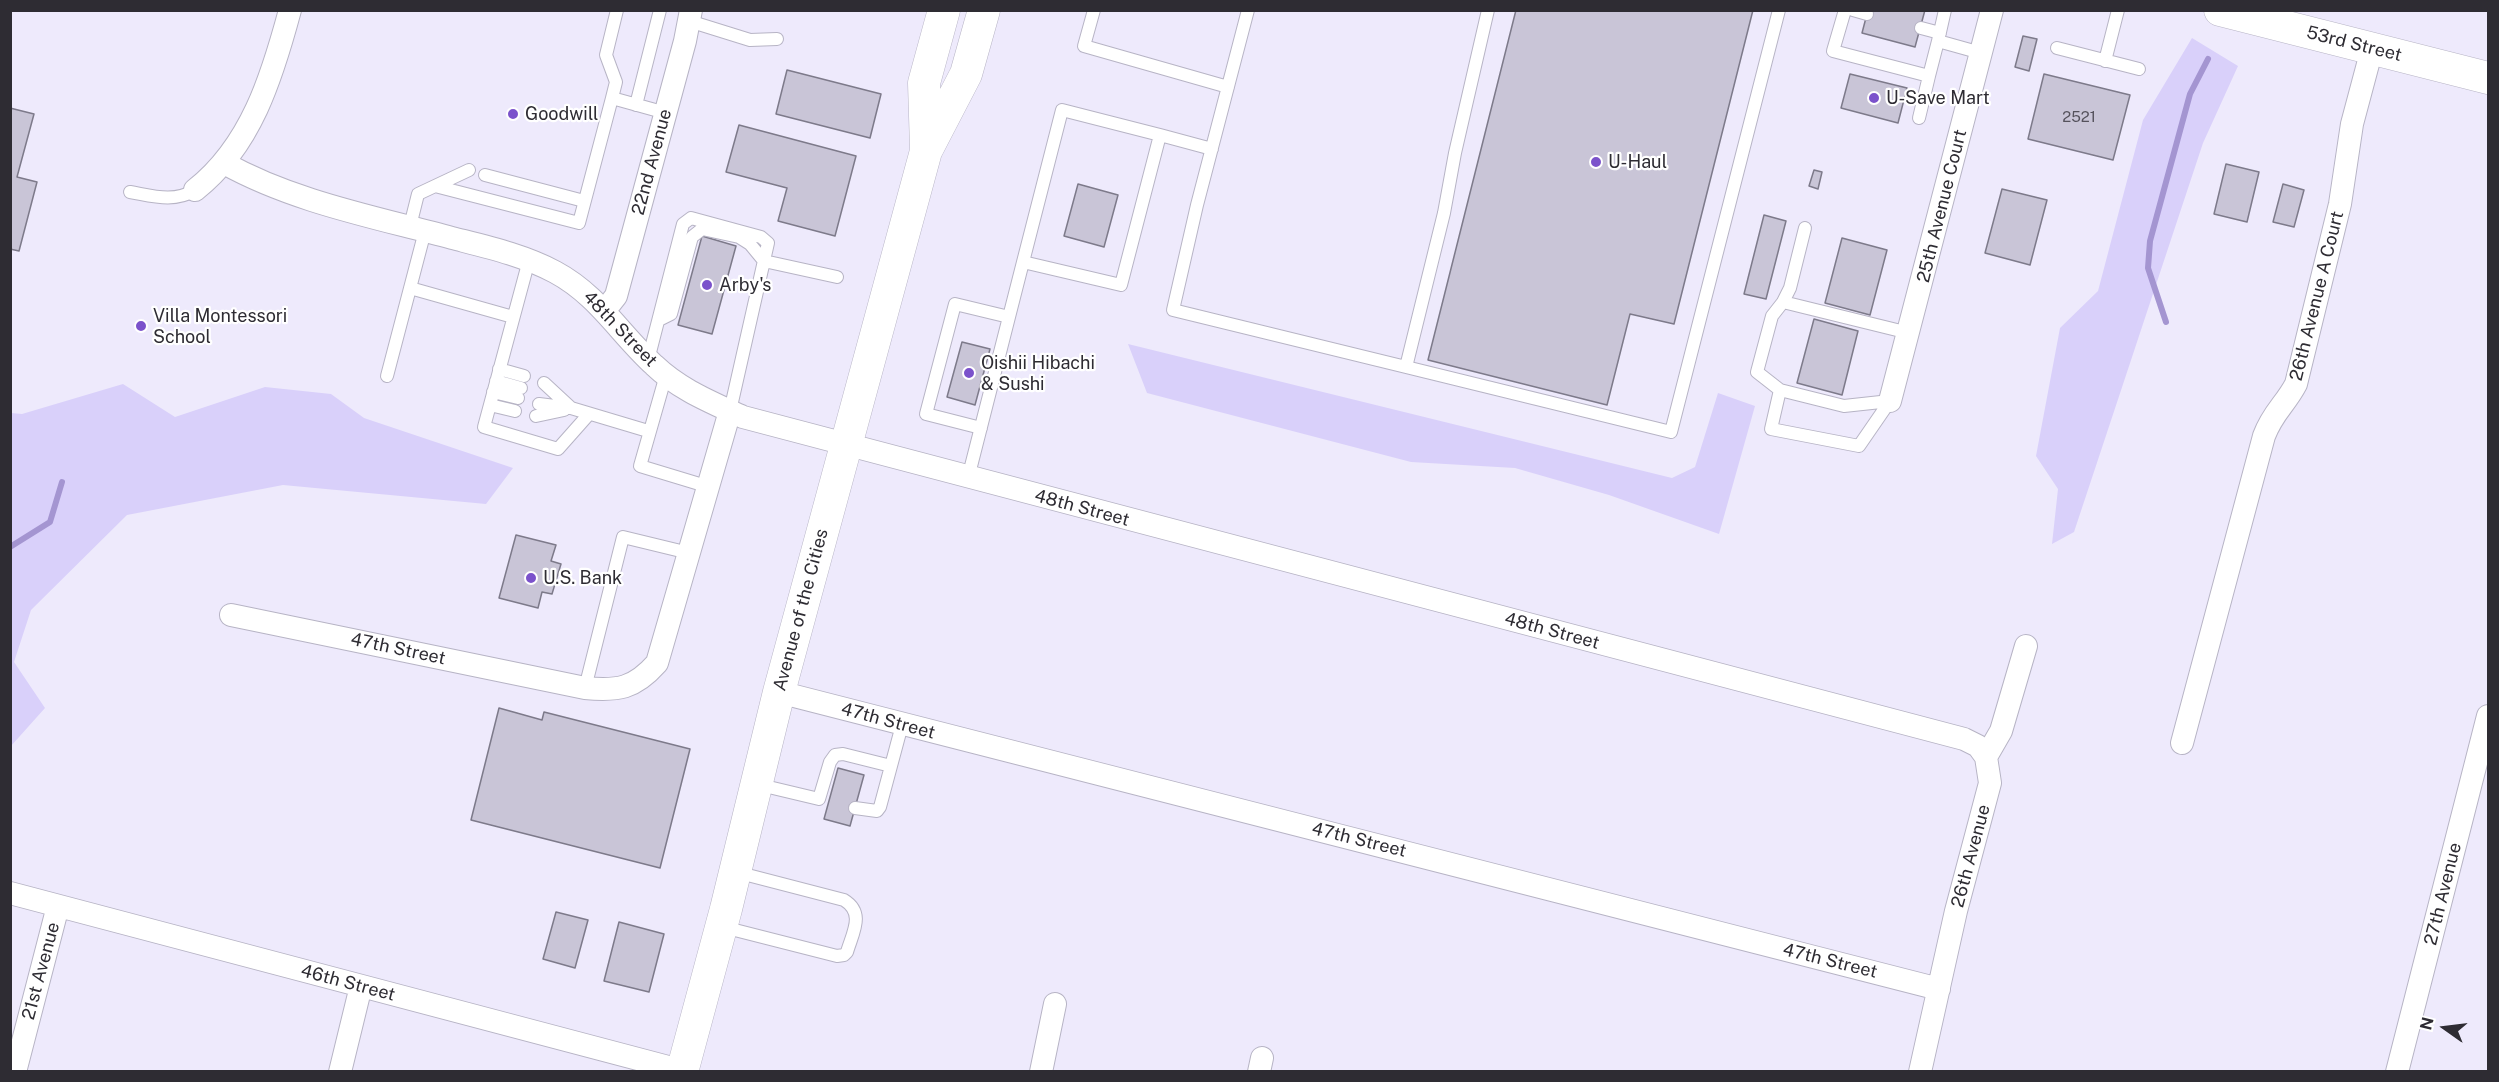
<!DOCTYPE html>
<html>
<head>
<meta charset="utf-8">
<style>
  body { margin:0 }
  #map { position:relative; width:2499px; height:1082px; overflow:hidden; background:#eeeafc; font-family:"Public Sans",sans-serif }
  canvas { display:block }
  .frame { position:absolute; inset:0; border:12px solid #2e2c33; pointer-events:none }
  .north { position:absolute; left:2415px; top:998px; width:60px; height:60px; -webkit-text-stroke:4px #fff; paint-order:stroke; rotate:284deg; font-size:16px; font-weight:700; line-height:24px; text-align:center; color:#2e2c33 }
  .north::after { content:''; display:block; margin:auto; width:21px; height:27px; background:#2e2c33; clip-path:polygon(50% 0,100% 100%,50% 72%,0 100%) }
</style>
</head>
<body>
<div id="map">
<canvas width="2499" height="1082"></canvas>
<div class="frame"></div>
<div class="north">N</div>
</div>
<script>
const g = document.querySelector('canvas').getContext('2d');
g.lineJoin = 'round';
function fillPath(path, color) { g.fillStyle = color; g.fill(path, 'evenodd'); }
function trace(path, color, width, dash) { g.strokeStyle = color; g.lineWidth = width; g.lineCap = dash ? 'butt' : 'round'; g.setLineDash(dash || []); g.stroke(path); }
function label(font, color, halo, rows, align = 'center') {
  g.font = font + ' "Public Sans",sans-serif'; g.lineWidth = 4.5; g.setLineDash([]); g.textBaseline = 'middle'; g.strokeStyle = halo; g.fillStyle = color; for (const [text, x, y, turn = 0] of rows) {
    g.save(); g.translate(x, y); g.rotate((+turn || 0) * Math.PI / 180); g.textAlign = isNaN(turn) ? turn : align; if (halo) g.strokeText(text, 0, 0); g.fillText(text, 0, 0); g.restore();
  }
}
const green = new Path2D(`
  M 2192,38 L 2238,66 L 2203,143 L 2074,532 L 2052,544 L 2058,489 L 2036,456 L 2060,328 L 2098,291 L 2143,120 Z
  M 1128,344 L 1672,478 L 1695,467 L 1718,393 L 1755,406 L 1719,534 L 1609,495 L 1515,468 L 1411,462 L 1147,393 Z
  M 123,384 L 175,417 L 265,387 L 331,394 L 364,418 L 513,468 L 486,504 L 283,485 L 127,515 L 31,610 L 14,662 L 45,708 L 11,746 L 11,413 L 22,414 Z`);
const stream = new Path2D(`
  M 2166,322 L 2148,268 L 2150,241 L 2190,94 L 2208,59
  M 10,547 L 50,522 L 62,482`);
const building = new Path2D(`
  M 1516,10 L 1753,10 L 1674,324 L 1630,314 L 1607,405 L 1428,360 Z
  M 1868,10 L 1925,10 L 1915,47 L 1862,33 Z
  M 2023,36 L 2037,39 L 2029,71 L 2015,67 Z
  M 787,70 L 881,94 L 870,138 L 776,114 Z
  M 1850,74 L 1907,88 L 1898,123 L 1841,108 Z
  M 2044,74 L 2130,95 L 2113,160 L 2028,139 Z
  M 10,108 L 34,114 L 17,177 L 37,182 L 19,251 L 10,249 Z
  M 739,125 L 856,156 L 835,236 L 778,221 L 787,188 L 726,172 Z
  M 2226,164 L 2259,172 L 2247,222 L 2214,214 Z
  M 1814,170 L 1822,172 L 1818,189 L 1809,186 Z
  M 1078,184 L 1118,195 L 1104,247 L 1064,236 Z
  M 2283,184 L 2304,190 L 2294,227 L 2273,222 Z
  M 2002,189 L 2047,200 L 2030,265 L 1985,253 Z
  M 1764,215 L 1786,221 L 1766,299 L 1744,294 Z
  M 702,236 L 736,246 L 712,334 L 678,325 Z
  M 1842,238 L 1887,250 L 1870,315 L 1825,303 Z
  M 1814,319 L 1858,331 L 1842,395 L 1797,383 Z
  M 962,342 L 990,349 L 975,405 L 947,397 Z
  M 516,535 L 556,545 L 551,561 L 561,564 L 552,594 L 542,592 L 538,608 L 499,598 Z
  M 499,708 L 542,720 L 544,712 L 690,749 L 660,868 L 471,820 Z
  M 838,768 L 864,775 L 850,826 L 824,819 Z
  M 556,912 L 588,920 L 575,968 L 543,959 Z
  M 619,922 L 664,934 L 649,992 L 604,981 Z`);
const lane = new Path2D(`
  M 1094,10 L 1084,46 L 1228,87
  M 1248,10 L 1197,205 L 1173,310 L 1406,367 L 1444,213 L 1455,153 L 1488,10
  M 1845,10 L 1833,51 L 1929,76 L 1938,41 L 1981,53
  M 1853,10 L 1867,14
  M 689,21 L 750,40 L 777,39
  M 1921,28 L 1940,33
  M 1938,41 L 1945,10
  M 2057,48 L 2139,69
  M 2105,61 L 2118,10
  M 612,98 L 616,82 L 606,55 L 617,10
  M 636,105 L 660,10
  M 1919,118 L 1929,76
  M 485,175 L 584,201
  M 435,186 L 469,170
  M 130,192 C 153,196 174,203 195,190
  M 410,226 L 418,194 L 435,186 L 579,223 L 612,98 L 666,113
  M 1805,228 L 1790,288 L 1783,302 L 1772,316 L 1757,372 L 1780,390 L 1771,429 L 1859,446 L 1890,401
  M 529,260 L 484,427 L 558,449 L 589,414
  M 1023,262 L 1062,110 L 1160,135
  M 410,288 L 513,317
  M 1783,302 L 1909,333
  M 1009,317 L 1023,262 L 1121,285 L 1160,135 L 1212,149
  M 659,320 L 671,314 L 692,237 L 702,229 L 739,237 L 750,244 L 764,261 L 837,277
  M 648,360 L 683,224 L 691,218 L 761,237 L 768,243 L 730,411
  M 1406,367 L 1671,432 L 1779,10
  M 499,369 L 524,376
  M 666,375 L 640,466 L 706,486
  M 387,376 L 425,231
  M 496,381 L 521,388
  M 544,383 L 571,408
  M 1780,390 L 1844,406 L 1890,401
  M 493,392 L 518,398
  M 539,404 L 571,408 L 648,431
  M 490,405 L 515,411
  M 536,416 L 564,410
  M 968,478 L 1009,317 L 955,304 L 926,414 L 981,428
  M 585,688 L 623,537 L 689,553
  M 756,784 L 819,799 L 830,762 L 835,755 L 843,754 L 891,766 L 902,725
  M 855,808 L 877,811 L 880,807 L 891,766
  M 723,927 L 837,956 L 844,955 L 847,952 C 853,932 865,913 844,900 L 736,872`);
const street = new Path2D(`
  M 224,163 C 294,202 375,217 452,238 C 487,247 523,255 555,272 C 598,295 619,333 654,365 C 680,390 711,402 743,417 L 1964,739 L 1978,746 L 1986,757 L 1990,783 L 1956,911 L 1920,1072
  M 195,190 C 251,146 272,77 290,10
  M 605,310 L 616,296 L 685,41 L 691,10
  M 1890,401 L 1992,10
  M 231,615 L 585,688 C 618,691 634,689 657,663 L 730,411
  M 779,692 L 1939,989
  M 2182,743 L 2264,436 C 2273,412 2285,405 2296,384 L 2340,204 L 2352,124 L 2372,49
  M 1986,757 L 2001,731 L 2026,646
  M 10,893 L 687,1072
  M 15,1072 L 58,906
  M 340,1072 L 361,986
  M 1041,1072 L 1055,1004
  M 1259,1072 L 1262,1058
  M 2397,1072 L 2488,716`);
const secondary = new Path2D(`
  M 2220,10 L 2488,78
  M 926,148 L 924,83 L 944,10
  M 682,1072 L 726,909 L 779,692 L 926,151 L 966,74 L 984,10`);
const markers = [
  [1874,98,6,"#7b52cb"],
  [513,114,6,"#7b52cb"],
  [1596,162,6,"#7b52cb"],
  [707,285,6,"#7b52cb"],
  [141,326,6,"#7b52cb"],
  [969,373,6,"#7b52cb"],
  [531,578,6,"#7b52cb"]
];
const numberNames = [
  ["2521",2079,117]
];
const streetNames = [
  ["53rd Street",2354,44,14],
  ["22nd Avenue",652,162,-75],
  ["25th Avenue Court",1942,206,-76],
  ["26th Avenue A Court",2317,296,-76],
  ["48th Street",620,329,46],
  ["48th Street",1082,508,15],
  ["Avenue of the Cities",801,610,-75],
  ["48th Street",1552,631,15],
  ["47th Street",398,649,12],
  ["47th Street",888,721,15],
  ["47th Street",1359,840,14],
  ["26th Avenue",1971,856,-75],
  ["27th Avenue",2443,894,-76],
  ["47th Street",1830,961,14],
  ["21st Avenue",41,971,-75],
  ["46th Street",348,983,15]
];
const poiNames = [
  ["U-Save Mart",1886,98],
  ["Goodwill",525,114],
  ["U-Haul",1608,162],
  ["Arby's",719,285],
  ["Villa Montessori",153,316],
  ["School",153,337],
  ["Oishii Hibachi",981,363],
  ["& Sushi",981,384],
  ["U.S. Bank",543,578]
];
fillPath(green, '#d9d0fa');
trace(stream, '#a495d1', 6);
fillPath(building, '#c9c5d7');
trace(building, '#7d7a8a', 1.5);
trace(lane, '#b7b4c5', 14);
trace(street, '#b7b4c5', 24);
trace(secondary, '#b7b4c5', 33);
trace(lane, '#fff', 12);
trace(street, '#fff', 22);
trace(secondary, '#fff', 32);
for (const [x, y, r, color] of markers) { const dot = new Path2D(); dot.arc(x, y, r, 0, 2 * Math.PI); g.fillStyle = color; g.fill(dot); trace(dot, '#fff', 2); }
label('15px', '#55525c', null, numberNames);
label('18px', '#2e2c33', '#fff', streetNames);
label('18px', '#2e2c33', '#fff', poiNames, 'left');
</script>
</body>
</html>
